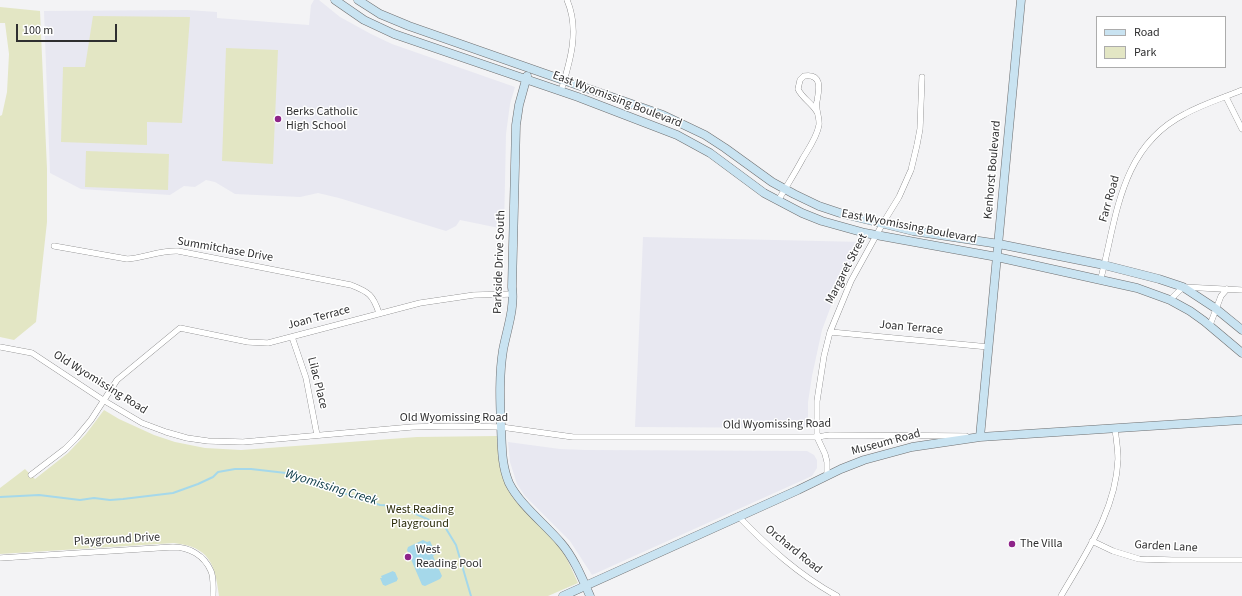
<!DOCTYPE html>
<html>
<head>
<meta charset="utf-8">
<style>
  body { margin:0 }
  #map { position:relative; width:1242px; height:596px; overflow:hidden; background:#f3f3f5; font-family:"Source Sans 3",sans-serif }
  canvas { display:block }
  .legend { position:absolute; left:1096px; top:16px; width:130px; height:52px; box-sizing:border-box; background:#fff; border:1px solid #acacac; margin:0; padding:5px 7px; list-style:none; font-size:12px; color:#2f2f30 }
  .legend li { display:flex; align-items:center; gap:8px; height:20px }
  .legend b { width:20px; border:1px solid #acacac }
  .scale { position:absolute; left:16px; top:24px; width:101px; height:18px; box-sizing:border-box; border:2px solid #2f2f30; border-top:0; padding-left:5px; font-size:12px; line-height:14px; white-space:nowrap; color:#2f2f30; -webkit-text-stroke:3px #fff; paint-order:stroke }
</style>
</head>
<body>
<div id="map">
<canvas width="1242" height="596"></canvas>
<ul class="legend">
<li><b style="height:5px;background:#c9e3f1"></b>Road</li>
<li><b style="height:11px;background:#e3e6c4"></b>Park</li>
</ul>
<div class="scale">100 m</div>
</div>
<script>
const g = document.querySelector('canvas').getContext('2d');
g.lineJoin = 'round';
function fillPath(path, color) { g.fillStyle = color; g.fill(path, 'evenodd'); }
function trace(path, color, width, dash) { g.strokeStyle = color; g.lineWidth = width; g.lineCap = dash ? 'butt' : 'round'; g.setLineDash(dash || []); g.stroke(path); }
function label(font, color, halo, rows, align = 'center') {
  g.font = font + ' "Source Sans 3",sans-serif'; g.lineWidth = 3; g.setLineDash([]); g.textBaseline = 'middle'; g.strokeStyle = halo; g.fillStyle = color; for (const [text, x, y, turn = 0] of rows) {
    g.save(); g.translate(x, y); g.rotate((+turn || 0) * Math.PI / 180); g.textAlign = isNaN(turn) ? turn : align; if (halo) g.strokeText(text, 0, 0); g.fillText(text, 0, 0); g.restore();
  }
}
const built = new Path2D(`
  M 314,0 L 319,0 L 340,17 L 371,34 L 392,44 L 515,87 L 510,104 L 506,134 L 504,229 L 460,220 L 456,226 L 446,231 L 339,198 L 318,193 L 300,197 L 235,194 L 215,182 L 206,180 L 195,187 L 184,186 L 170,195 L 81,189 L 50,173 L 44,11 L 187,10 L 217,12 L 217,18 L 309,25 L 311,5 Z
  M 643,237 L 863,242 L 849,266 L 837,290 L 822,330 L 812,376 L 808,402 L 808,428 L 635,427 Z
  M 508,442 L 560,449 L 585,450 L 807,451 L 814,455 L 817,460 L 817,468 L 812,476 L 592,575 L 570,541 L 525,496 L 517,484 L 510,462 Z`);
const green = new Path2D(`
  M 0,7 L 40,11 L 47,169 L 47,222 L 36,322 L 14,340 L 0,337 L 0,116 L 2,115 L 7,92 L 9,54 L 5,23 L 0,23 Z
  M 93,16 L 190,17 L 182,123 L 147,122 L 147,145 L 61,142 L 63,67 L 85,67 Z
  M 226,48 L 278,50 L 273,164 L 222,161 Z
  M 86,151 L 169,154 L 168,190 L 85,187 Z
  M 104,410 L 119,419 L 154,435 L 175,442 L 205,448 L 241,450 L 417,437 L 497,436 L 500,467 L 507,487 L 561,546 L 578,583 L 548,596 L 219,596 C 215,563 209,547 174,543 L 0,554 L 0,488 L 25,469 L 35,479 L 68,453 L 86,434 Z`);
const water = new Path2D(`
  M 423,540 L 427,542 L 430,541 L 436,554 L 433,556 L 442,576 L 440,579 L 425,586 L 422,585 L 407,550 L 408,547 Z
  M 393,571 L 394,572 L 395,572 L 398,579 L 397,580 L 397,581 L 385,586 L 384,585 L 383,585 L 380,578 L 382,578 L 381,576 Z`);
const stream = new Path2D(`
  M 0,497 L 39,495 L 80,500 L 94,498 L 110,500 L 123,499 L 173,493 L 198,484 L 213,477 L 218,472 L 235,469 L 251,469 L 286,473 L 361,499 L 380,505 L 398,506 L 445,527 L 456,545 L 471,596`);
const street = new Path2D(`
  M 561,91 C 570,62 580,30 567,0
  M 1226,97 L 1242,129
  M 778,201 C 786,187 795,173 803,158 C 809,148 817,137 819,125 C 820,117 815,110 817,101 C 819,90 823,73 804,76 L 800,80 L 798,89 C 802,98 812,103 817,112
  M 54,246 L 127,259 C 144,258 160,250 178,251 L 351,285 C 369,292 373,295 379,313
  M 1101,278 C 1117,216 1120,147 1185,114 C 1203,104 1223,98 1242,90
  M 1170,300 L 1183,287 L 1242,290
  M 1210,325 L 1221,296 L 1227,289
  M 830,332 L 989,347
  M 292,337 L 306,378 L 317,435
  M 0,347 L 32,353 L 103,400 L 142,423 L 166,432 L 187,438 L 208,441 L 243,442 L 412,427 L 452,426 L 501,427 L 573,437 L 817,437 L 830,435 L 966,436
  M 31,475 L 65,449 L 76,438 L 91,420 L 117,380 L 180,328 L 248,342 L 268,343 L 420,303 L 474,295 L 513,294
  M 827,476 L 827,462 L 825,454 L 817,437 L 817,401 L 824,356 L 830,332 L 851,281 L 883,223 L 899,197 L 911,170 L 917,145 L 920,129 L 922,77
  M 738,516 C 768,547 799,575 837,596
  M 1092,541 L 1113,551 L 1139,559 L 1172,560 L 1242,560
  M 0,558 L 173,547 C 189,547 204,555 211,571 C 214,578 213,588 213,596
  M 1061,596 C 1086,553 1116,510 1118,459 C 1118,449 1116,438 1115,428`);
const secondary = new Path2D(`
  M 335,0 L 364,20 L 394,34 L 578,97 L 677,135 L 710,153 L 764,193 L 802,213 L 822,221 L 865,233 L 997,257 L 1137,288 L 1170,300 L 1190,311 L 1204,321 L 1242,353
  M 358,0 L 380,14 L 409,26 L 663,115 L 705,135 L 725,148 L 772,182 L 794,194 L 819,206 L 840,213 L 913,231 L 999,244 L 1104,265 L 1159,279 L 1183,287 L 1215,308 L 1242,330
  M 527,76 L 519,105 L 516,125 L 512,287 C 515,308 507,329 503,350 C 499,375 500,401 501,426 C 502,445 501,464 509,483 C 520,505 545,524 561,543 C 574,558 582,578 590,596
  M 980,437 L 1021,0
  M 563,596 L 798,490 L 841,469 L 864,460 L 912,447 L 980,437 L 1242,420`);
const markers = [
  [278,119,4,"#8e2489"],
  [1012,544,4,"#8e2489"],
  [408,557,4,"#8e2489"]
];
const streetNames = [
  ["East Wyomissing Boulevard",617,100,21],
  ["Kenhorst Boulevard",993,170,-85],
  ["Farr Road",1110,199,-74],
  ["East Wyomissing Boulevard",909,227,11],
  ["Summitchase Drive",225,250,10],
  ["Parkside Drive South",500,262,-88],
  ["Margaret Street",847,269,-63],
  ["Joan Terrace",319,318,-15],
  ["Joan Terrace",911,328,5],
  ["Old Wyomissing Road",100,383,32],
  ["Lilac Place",317,383,76],
  ["Old Wyomissing Road",454,418],
  ["Old Wyomissing Road",777,425,-1],
  ["Museum Road",886,443,-15],
  ["Playground Drive",117,540,-3],
  ["Garden Lane",1166,547,3],
  ["Orchard Road",793,550,39]
];
const poiNames = [
  ["Berks Catholic",286,112],
  ["High School",286,126],
  ["The Villa",1020,544],
  ["West",416,550],
  ["Reading Pool",416,564]
];
const parkNames = [
  ["West Reading",420,510],
  ["Playground",420,524]
];
const waterNames = [
  ["Wyomissing Creek",331,488,17]
];
fillPath(built, '#e8e8f1');
fillPath(green, '#e3e6c4');
fillPath(water, '#a5d8ea');
trace(stream, '#a5d8ea', 2);
trace(street, '#6e6e6f', 6);
trace(secondary, '#6e6e6f', 9);
trace(street, '#fff', 5.5);
trace(secondary, '#c9e3f1', 8);
for (const [x, y, r, color] of markers) { const dot = new Path2D(); dot.arc(x, y, r, 0, 2 * Math.PI); g.fillStyle = color; g.fill(dot); trace(dot, '#fff', 1.5); }
label('12px', '#2f2f30', '#fff', streetNames);
label('12px', '#2f2f30', '#fff', poiNames, 'left');
label('12px', '#2a2b08', '#fff', parkNames);
label('italic 13px', '#083744', '#fff', waterNames);
</script>
</body>
</html>
